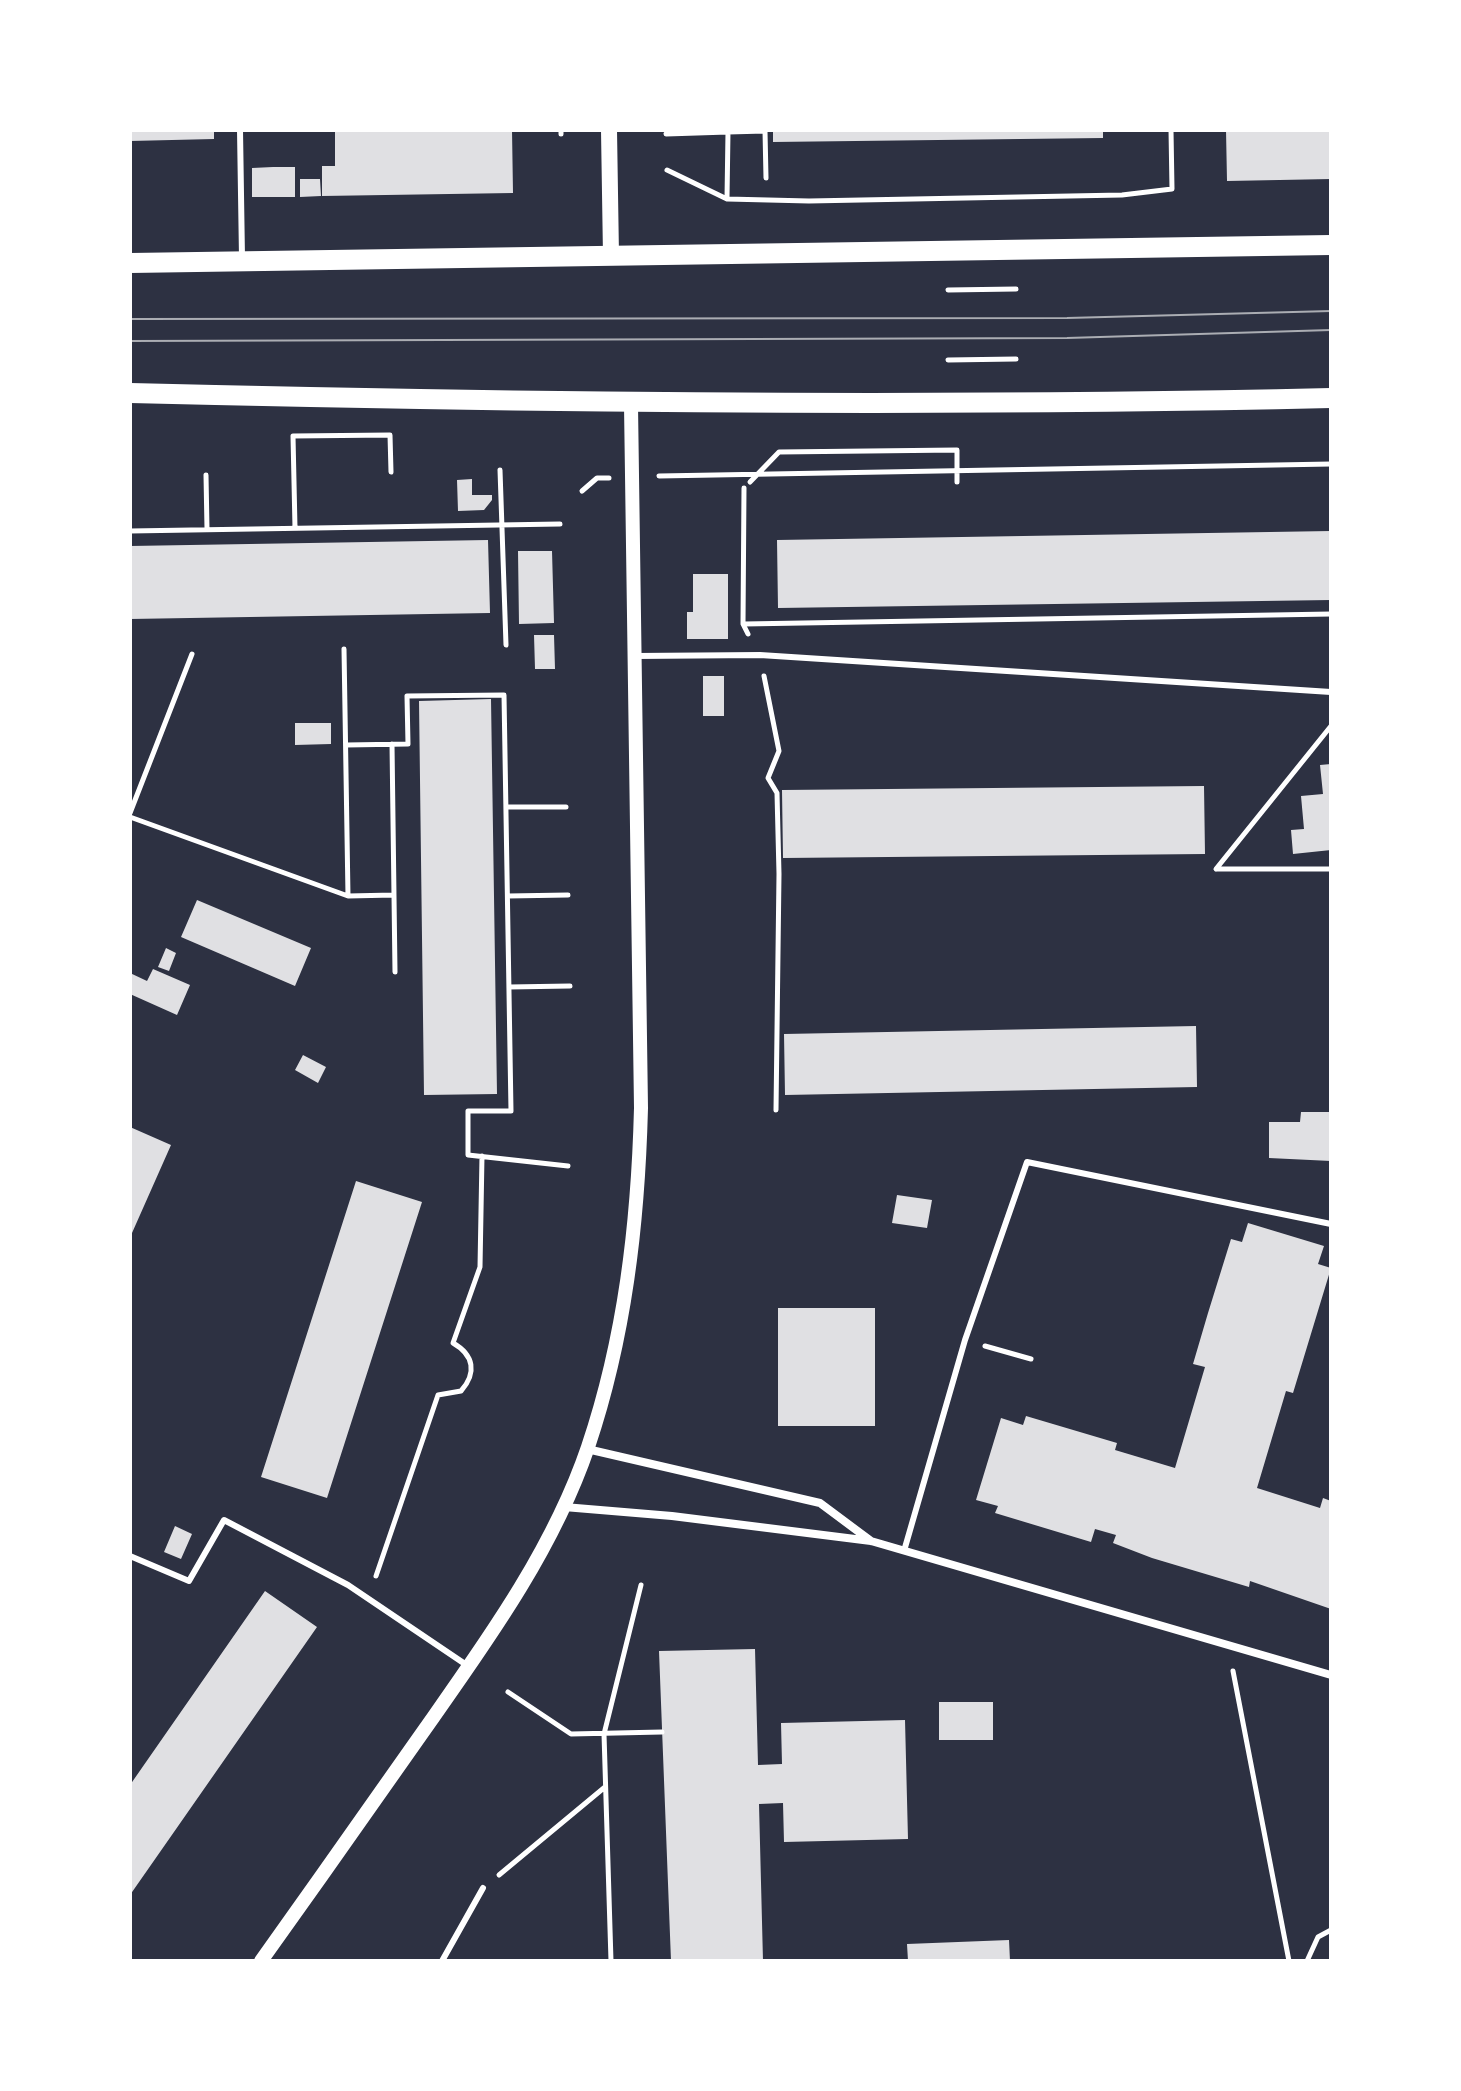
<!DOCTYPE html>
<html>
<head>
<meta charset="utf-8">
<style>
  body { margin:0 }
  #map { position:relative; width:1461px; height:2091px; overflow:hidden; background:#2d3142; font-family:"Work Sans",sans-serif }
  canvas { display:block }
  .frame { position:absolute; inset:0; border:132px solid #fff; pointer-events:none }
</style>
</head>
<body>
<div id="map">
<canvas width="1461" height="2091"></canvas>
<div class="frame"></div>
</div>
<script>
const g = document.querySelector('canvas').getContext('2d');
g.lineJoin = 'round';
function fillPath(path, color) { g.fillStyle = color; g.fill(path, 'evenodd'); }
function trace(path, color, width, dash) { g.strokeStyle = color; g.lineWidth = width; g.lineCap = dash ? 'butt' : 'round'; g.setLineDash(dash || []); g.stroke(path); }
const building = new Path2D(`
  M 130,130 L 214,130 L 214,139 L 130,141 Z
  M 335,130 L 512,130 L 513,193 L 322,196 L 322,166 L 335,166 Z
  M 773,130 L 1103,130 L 1103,138 L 773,142 Z
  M 1226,130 L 1331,130 L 1331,179 L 1227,181 Z
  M 273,167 L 295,167 L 295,197 L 252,197 L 252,168 Z
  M 300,179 L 320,179 L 321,196 L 300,197 Z
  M 472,479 L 472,495 L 492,495 L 492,500 L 484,510 L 458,511 L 457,480 Z
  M 1331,531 L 1331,600 L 778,608 L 777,540 Z
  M 488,540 L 490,613 L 130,619 L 130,546 Z
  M 518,551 L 552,551 L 554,623 L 519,624 Z
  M 693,574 L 728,574 L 728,639 L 687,639 L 687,612 L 693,612 Z
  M 534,635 L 554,635 L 555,669 L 535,669 Z
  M 703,676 L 724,676 L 724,716 L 703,716 Z
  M 491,699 L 497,1094 L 424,1095 L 419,701 Z
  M 295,723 L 331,723 L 331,744 L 295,745 Z
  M 1331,764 L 1331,850 L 1293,854 L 1291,830 L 1304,829 L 1301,796 L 1323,794 L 1320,765 Z
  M 1204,786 L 1205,854 L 783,858 L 782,790 Z
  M 197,900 L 311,948 L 295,986 L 181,937 Z
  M 166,948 L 176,953 L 169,971 L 158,967 Z
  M 153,969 L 190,985 L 177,1015 L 130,994 L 130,973 L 147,981 Z
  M 1196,1026 L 1197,1087 L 785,1095 L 784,1034 Z
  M 303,1055 L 326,1067 L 318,1083 L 295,1070 Z
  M 1301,1112 L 1331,1112 L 1331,1161 L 1269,1158 L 1269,1122 L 1300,1122 Z
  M 130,1127 L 171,1145 L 132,1233 L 130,1232 Z
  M 356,1181 L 422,1202 L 327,1498 L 261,1477 Z
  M 897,1195 L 932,1200 L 927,1228 L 892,1223 Z
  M 1248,1223 L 1324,1246 L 1318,1264 L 1331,1268 L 1293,1393 L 1286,1391 L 1257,1488 L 1320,1508 L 1323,1498 L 1331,1501 L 1331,1609 L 1250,1581 L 1249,1587 L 1152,1558 L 1113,1543 L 1116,1535 L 1095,1529 L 1091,1542 L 995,1513 L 998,1506 L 976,1500 L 1001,1418 L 1023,1425 L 1026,1416 L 1117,1443 L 1115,1450 L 1175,1468 L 1205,1367 L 1193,1364 L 1208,1313 L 1231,1239 L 1242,1242 Z
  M 778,1308 L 875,1308 L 875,1426 L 778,1426 Z
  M 175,1526 L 192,1534 L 181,1559 L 164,1552 Z
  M 265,1591 L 317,1627 L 130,1895 L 130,1785 Z
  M 755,1649 L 758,1765 L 782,1764 L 781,1723 L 905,1720 L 908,1839 L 784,1842 L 783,1803 L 759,1804 L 763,1961 L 671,1961 L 659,1651 Z
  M 939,1702 L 993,1702 L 993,1740 L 939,1740 Z
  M 1009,1940 L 1010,1961 L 908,1961 L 907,1944 Z`);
const path = new Path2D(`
  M 561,130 L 561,134
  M 666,134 L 728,132
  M 667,170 L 727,199 L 809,201 L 1122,195 L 1172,189 L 1171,130
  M 727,198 L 728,132 L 765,131 L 766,178
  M 948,290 L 1016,289
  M 948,360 L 1016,359
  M 500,470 L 506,645
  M 206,475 L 207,529
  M 659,476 L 1331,464
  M 750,482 L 779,452 L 957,450 L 957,482
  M 744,488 L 743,624 L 748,634
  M 582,491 L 597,478 L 609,478
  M 295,528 L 293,436 L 390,435 L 391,472
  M 130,531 L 560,524
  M 744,624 L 1331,614
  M 344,649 L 348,896
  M 764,676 L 779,751 L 768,778 L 777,793 L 779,874 L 776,1110
  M 392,744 L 395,972
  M 346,745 L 408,744 L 407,696 L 504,695 L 511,1111 L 468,1111 L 468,1155 L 568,1166
  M 507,807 L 566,807
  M 130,813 L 192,654
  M 130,817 L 348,896 L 394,895
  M 1216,869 L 1331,726
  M 1217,869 L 1331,869
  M 508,896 L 568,895
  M 509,987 L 570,986
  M 985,1346 L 1031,1359
  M 376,1576 L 438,1395 L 461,1391 C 477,1373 474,1355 453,1343 L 480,1267 L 482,1156
  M 1233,1671 L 1289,1961
  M 508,1692 L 571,1734 L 662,1732
  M 499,1875 L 605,1787
  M 611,1961 L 604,1734 L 641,1585
  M 1307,1961 L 1318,1937 L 1331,1930`);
const service = new Path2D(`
  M 240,130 L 242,258
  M 635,656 L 760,655 L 1331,692
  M 904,1551 L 965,1340 L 1027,1162 L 1331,1224
  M 130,1556 L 189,1581 L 224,1520 L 348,1585 L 468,1666
  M 442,1961 L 483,1888`);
const minor = new Path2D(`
  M 587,1449 L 820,1503 L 871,1541
  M 564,1507 L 672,1516 L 871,1541 L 1331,1675`);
const tertiary = new Path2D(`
  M 261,1961 C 316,1884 371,1806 425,1729 C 487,1641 553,1550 588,1447 C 625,1337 638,1224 641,1108 L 631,405`);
const secondary = new Path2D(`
  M 609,130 L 611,256`);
const primary = new Path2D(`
  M 130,263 L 1331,245
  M 130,393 C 531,403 930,407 1331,398`);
const tram = new Path2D(`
  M 130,319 L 1067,318 L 1331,311
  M 130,341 L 1067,338 L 1331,330`);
fillPath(building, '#e0e0e3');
trace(path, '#fff', 5);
trace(service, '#fff', 6);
trace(minor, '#fff', 8);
trace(tertiary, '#fff', 14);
trace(secondary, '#fff', 16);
trace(primary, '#fff', 20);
trace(tram, '#abadb3', 2);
</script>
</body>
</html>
